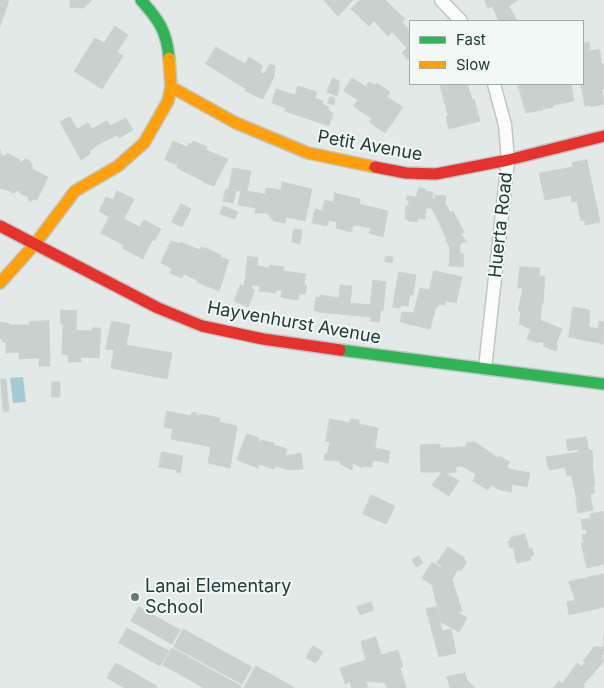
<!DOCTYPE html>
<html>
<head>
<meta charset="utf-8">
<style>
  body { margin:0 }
  #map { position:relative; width:604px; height:688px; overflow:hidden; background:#e3e9e7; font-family:Inter,sans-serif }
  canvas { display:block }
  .legend { position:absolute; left:409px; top:20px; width:175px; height:65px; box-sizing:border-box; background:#f1f8f5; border:1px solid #9eada9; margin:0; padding:6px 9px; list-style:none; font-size:15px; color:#213c38 }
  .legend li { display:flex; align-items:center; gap:10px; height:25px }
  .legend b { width:25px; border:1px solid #9eada9 }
</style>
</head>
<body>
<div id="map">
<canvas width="604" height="688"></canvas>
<ul class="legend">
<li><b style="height:6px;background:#30b455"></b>Fast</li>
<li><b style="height:6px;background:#ff9f0a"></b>Slow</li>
</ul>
</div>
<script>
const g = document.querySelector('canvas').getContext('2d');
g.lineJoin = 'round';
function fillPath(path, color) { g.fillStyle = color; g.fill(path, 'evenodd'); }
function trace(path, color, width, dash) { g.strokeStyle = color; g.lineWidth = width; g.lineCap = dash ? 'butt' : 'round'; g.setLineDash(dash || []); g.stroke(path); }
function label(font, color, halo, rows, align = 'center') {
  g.font = font + ' Inter,sans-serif'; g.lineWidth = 4; g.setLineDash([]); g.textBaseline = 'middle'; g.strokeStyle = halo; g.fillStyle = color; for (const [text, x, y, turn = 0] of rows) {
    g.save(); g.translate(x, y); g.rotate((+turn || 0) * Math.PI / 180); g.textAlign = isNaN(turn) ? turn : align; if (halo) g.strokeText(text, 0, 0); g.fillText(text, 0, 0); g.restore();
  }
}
const water = new Path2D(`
  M 23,377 L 26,402 L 13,403 L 10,378 Z`);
const building = new Path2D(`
  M 0,0 L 9,0 L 0,26 Z
  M 71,0 L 92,0 L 83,8 L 70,7 Z
  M 324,0 L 353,0 L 338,16 Z
  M 360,0 L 385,0 L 405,19 L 402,22 L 410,31 L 410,58 L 408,60 L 402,53 L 407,48 L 392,32 L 388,36 L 374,21 L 369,26 L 351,9 Z
  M 485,0 L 518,0 L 509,6 L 517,21 L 499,21 L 492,6 L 488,8 Z
  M 115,26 L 128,35 L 117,52 L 123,56 L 102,89 L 74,71 L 95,38 L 104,43 Z
  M 583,41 L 584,43 L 589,42 L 590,51 L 599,49 L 602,64 L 604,64 L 604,89 L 602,89 L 604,104 L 591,107 L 590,105 L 585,106 L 581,84 L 583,84 Z
  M 216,47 L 245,64 L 249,57 L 263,66 L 260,72 L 264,74 L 270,64 L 275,66 L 274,77 L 263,99 L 245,91 L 246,89 L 206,64 Z
  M 333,78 L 339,81 L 339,90 L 337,96 L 327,92 Z
  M 352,78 L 366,87 L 369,82 L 375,85 L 377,83 L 390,92 L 387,97 L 403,107 L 385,133 L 369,122 L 372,119 L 353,106 L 358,100 L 344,91 Z
  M 440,84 L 468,85 L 472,100 L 474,99 L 480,121 L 449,129 L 446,117 L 448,116 Z
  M 518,84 L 571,84 L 574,101 L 553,105 L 553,107 L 544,109 L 543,105 L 542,105 L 543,110 L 526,113 Z
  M 298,86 L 317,92 L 315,98 L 323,101 L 322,104 L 329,107 L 328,110 L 333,113 L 329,126 L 285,111 L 286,108 L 272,103 L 276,89 L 295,95 Z
  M 330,97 L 335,98 L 334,105 L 328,103 Z
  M 70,117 L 77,129 L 88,123 L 92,129 L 107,121 L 110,126 L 126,118 L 133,130 L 119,138 L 117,135 L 99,144 L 89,151 L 90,154 L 81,160 L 60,122 Z
  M 173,141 L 187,147 L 189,143 L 192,144 L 193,141 L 207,147 L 206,150 L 228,159 L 214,186 L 203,182 L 203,181 L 177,168 L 178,165 L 165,160 Z
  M 0,150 L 2,157 L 4,155 L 6,156 L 7,153 L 20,160 L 19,162 L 21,163 L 25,159 L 29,160 L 32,164 L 32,169 L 48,177 L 37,200 L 33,199 L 32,201 L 29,201 L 27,196 L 21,194 L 18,190 L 14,193 L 11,192 L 11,188 L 10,191 L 0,188 Z
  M 587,160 L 600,222 L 585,225 L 585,220 L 581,221 L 577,201 L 572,202 L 571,195 L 545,200 L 539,173 L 573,167 L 572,163 Z
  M 233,168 L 251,171 L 247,191 L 265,194 L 266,188 L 281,190 L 282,182 L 312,189 L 305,221 L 286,217 L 285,223 L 274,221 L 267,213 L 255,213 L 256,208 L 238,205 L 241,191 L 229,189 Z
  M 419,188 L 425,189 L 425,191 L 433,192 L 432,199 L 435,199 L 435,195 L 446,196 L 445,203 L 450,212 L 453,211 L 464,232 L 461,234 L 466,241 L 460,244 L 460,254 L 464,254 L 463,267 L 449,266 L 450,248 L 446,240 L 447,240 L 432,208 L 426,208 L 425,219 L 418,218 L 417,222 L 408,221 L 408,219 L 405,219 L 406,206 L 408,207 L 409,201 L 407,200 L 407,196 L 416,197 Z
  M 226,189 L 236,191 L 233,203 L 223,201 Z
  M 117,191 L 134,199 L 124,219 L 140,227 L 144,220 L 161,229 L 154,241 L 152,240 L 143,259 L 122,248 L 124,245 L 101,233 L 109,217 L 99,211 L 106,197 L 113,200 Z
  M 335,193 L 360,199 L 359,204 L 388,211 L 383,237 L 369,233 L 371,228 L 360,226 L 354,225 L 351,232 L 336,228 L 337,222 L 329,220 L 327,226 L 312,223 L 315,209 L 322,211 L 325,200 L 333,202 Z
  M 181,204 L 191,209 L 182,227 L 172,222 Z
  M 223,206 L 238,212 L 235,219 L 220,214 Z
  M 294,229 L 302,230 L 300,244 L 292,242 Z
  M 171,241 L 180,244 L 180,242 L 200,250 L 201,247 L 205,248 L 221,255 L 220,257 L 229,260 L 219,291 L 197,282 L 197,280 L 184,274 L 182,278 L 170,273 L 172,268 L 161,263 Z
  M 248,256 L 258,258 L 257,266 L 269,268 L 270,265 L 284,267 L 283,271 L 306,274 L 304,285 L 307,286 L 305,294 L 299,294 L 298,300 L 285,298 L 281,297 L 282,291 L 276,290 L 276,293 L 259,291 L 260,286 L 252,285 L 252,289 L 255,290 L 248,307 L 234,301 L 240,285 L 244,286 Z
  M 386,256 L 393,257 L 392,263 L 385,262 Z
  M 520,267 L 540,268 L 539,276 L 545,276 L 543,303 L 542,304 L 540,320 L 562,329 L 556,345 L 558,346 L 556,351 L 543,346 L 544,343 L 538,341 L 538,343 L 527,339 L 531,329 L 519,324 L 521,311 L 518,311 L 523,288 L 518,288 Z
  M 434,271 L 462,277 L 456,303 L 446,301 L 445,305 L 439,304 L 438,307 L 436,307 L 430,329 L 400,322 L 402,312 L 415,313 L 414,311 L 420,288 L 429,290 Z
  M 399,272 L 416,275 L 413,295 L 410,294 L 408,306 L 401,305 L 400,308 L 393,307 Z
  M 373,280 L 386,282 L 383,311 L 381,310 L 379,322 L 370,321 L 371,317 L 318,312 L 318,311 L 314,310 L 316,297 L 320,298 L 320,295 L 339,298 L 340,285 L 352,286 L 350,303 L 370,305 Z
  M 573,307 L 590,310 L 589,327 L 598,329 L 599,321 L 604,322 L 604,344 L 569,337 Z
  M 61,310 L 77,311 L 76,330 L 92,331 L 92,328 L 101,328 L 99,358 L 81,357 L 81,362 L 68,362 L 68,355 L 62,354 L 63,324 L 61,324 Z
  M 49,321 L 50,366 L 39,366 L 39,358 L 19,359 L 19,352 L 6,353 L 6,342 L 2,342 L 2,338 L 0,339 L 0,322 L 10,324 L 10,325 L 30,325 L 29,322 Z
  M 112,321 L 130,325 L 126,345 L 172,353 L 167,379 L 111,368 L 114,350 L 106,349 Z
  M 1,379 L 6,379 L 9,411 L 4,412 L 3,409 Z
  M 52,382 L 60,382 L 60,397 L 52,397 Z
  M 167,411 L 191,416 L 192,412 L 197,413 L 196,415 L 199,416 L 200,414 L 220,418 L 219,422 L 237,426 L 230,468 L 208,463 L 211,447 L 171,439 L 173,429 L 164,427 Z
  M 330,419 L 350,423 L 350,419 L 359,420 L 359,424 L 378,428 L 375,448 L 390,451 L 388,463 L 373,460 L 372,467 L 364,466 L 362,468 L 353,463 L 352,470 L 340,464 L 340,461 L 324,460 L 325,454 L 327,454 L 330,441 L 326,441 Z
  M 247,434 L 259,438 L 258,441 L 261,442 L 261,440 L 274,443 L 273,445 L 287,449 L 285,456 L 301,453 L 303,469 L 289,470 L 275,466 L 274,469 L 259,464 L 258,468 L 237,460 Z
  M 586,437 L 589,451 L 592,450 L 593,463 L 592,463 L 595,486 L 593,486 L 595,493 L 590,494 L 593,510 L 578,513 L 576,501 L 577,500 L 571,475 L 567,476 L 565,467 L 549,470 L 546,457 L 579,452 L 578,449 L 568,451 L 566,440 Z
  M 475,442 L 498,458 L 499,456 L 510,462 L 507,467 L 509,469 L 530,473 L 527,487 L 512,484 L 511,492 L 498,489 L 492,485 L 488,490 L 473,481 L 476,474 L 462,466 L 456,467 L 456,472 L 446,473 L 459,481 L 449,496 L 432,485 L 442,472 L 421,472 L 420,445 L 440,444 L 440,448 L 466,447 L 466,443 Z
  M 162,452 L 183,456 L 180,473 L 176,472 L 177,470 L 159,467 Z
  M 371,495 L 395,506 L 386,524 L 363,514 Z
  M 604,512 L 604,564 L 587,568 L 581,543 L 584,543 L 582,535 L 587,534 L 586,529 L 583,530 L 581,520 L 591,518 L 590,514 Z
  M 525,534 L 529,549 L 532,548 L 534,555 L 530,556 L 531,560 L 517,563 L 513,547 L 510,548 L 508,541 L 511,541 L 510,538 Z
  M 448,547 L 465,558 L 464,560 L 467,562 L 461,571 L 458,569 L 452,579 L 462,611 L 457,612 L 467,618 L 459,632 L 441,622 L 432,585 L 422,578 L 432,562 L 441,568 L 442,566 L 437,563 Z
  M 419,556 L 423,563 L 416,567 L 412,560 Z
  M 604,574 L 604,607 L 569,615 L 567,602 L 575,600 L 569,582 Z
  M 371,602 L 374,610 L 360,615 L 357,607 Z
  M 139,607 L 180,630 L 172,644 L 131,621 Z
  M 437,607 L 442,631 L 451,629 L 456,653 L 439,657 L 426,609 Z
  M 127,628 L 169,651 L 160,666 L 119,643 Z
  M 183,629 L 252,667 L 242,684 L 174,647 Z
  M 604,635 L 604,654 L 602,655 L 604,661 L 583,685 L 585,686 L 583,688 L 553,688 L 559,681 L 562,684 L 577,663 L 582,667 L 585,662 L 583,661 L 594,647 L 604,647 Z
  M 376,637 L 381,655 L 398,650 L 403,667 L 400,667 L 406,688 L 387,688 L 385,683 L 366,681 L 368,688 L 352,688 L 350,682 L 345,684 L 340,668 L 366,660 L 361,642 Z
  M 313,646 L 323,652 L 316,663 L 306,658 Z
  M 172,648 L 241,686 L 240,688 L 204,688 L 163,665 Z
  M 116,663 L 157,686 L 156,688 L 125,688 L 107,678 Z
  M 256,666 L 295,688 L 244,688 Z
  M 465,673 L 467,680 L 475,688 L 450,688 L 447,677 Z`);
const street = new Path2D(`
  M 441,0 L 461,21
  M 485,368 L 508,160 L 505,125 L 494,84`);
const fast = new Path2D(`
  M 141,0 C 158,19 167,31 169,58
  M 340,350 L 604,384`);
const slow = new Path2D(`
  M 171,87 L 236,123 L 308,153 L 375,167
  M 0,283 L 35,244 L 75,191 L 118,166 L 144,143 L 168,101 L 171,87 L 169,58`);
const jam = new Path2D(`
  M 375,167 L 406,173 L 436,174 L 508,160 L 604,136
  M 0,226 L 158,308 L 202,326 L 263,339 L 340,350`);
const markers = [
  [135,597,5,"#657975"]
];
const streetNames = [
  ["Petit Avenue",370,146,10],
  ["Huerta Road",501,225,-84],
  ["Hayvenhurst Avenue",294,323,10]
];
const poiNames = [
  ["Lanai Elementary",145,587],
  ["School",145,608]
];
fillPath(water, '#a4cad7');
fillPath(building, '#cad0ce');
trace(building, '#ccd2d0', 1);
trace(street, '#c0c6c4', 15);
trace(fast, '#bfc6c4', 14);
trace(slow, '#bfc6c4', 14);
trace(jam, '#bfc6c4', 14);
trace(street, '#fbfcfb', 12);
trace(fast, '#30b455', 11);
trace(slow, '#ff9f0a', 11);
trace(jam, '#e5322d', 11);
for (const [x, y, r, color] of markers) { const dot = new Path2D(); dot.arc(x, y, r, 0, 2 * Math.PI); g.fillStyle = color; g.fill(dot); trace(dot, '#f1f8f5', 2); }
label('18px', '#213c38', '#f1f8f5', streetNames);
label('18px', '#213c38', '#f1f8f5', poiNames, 'left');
</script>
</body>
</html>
